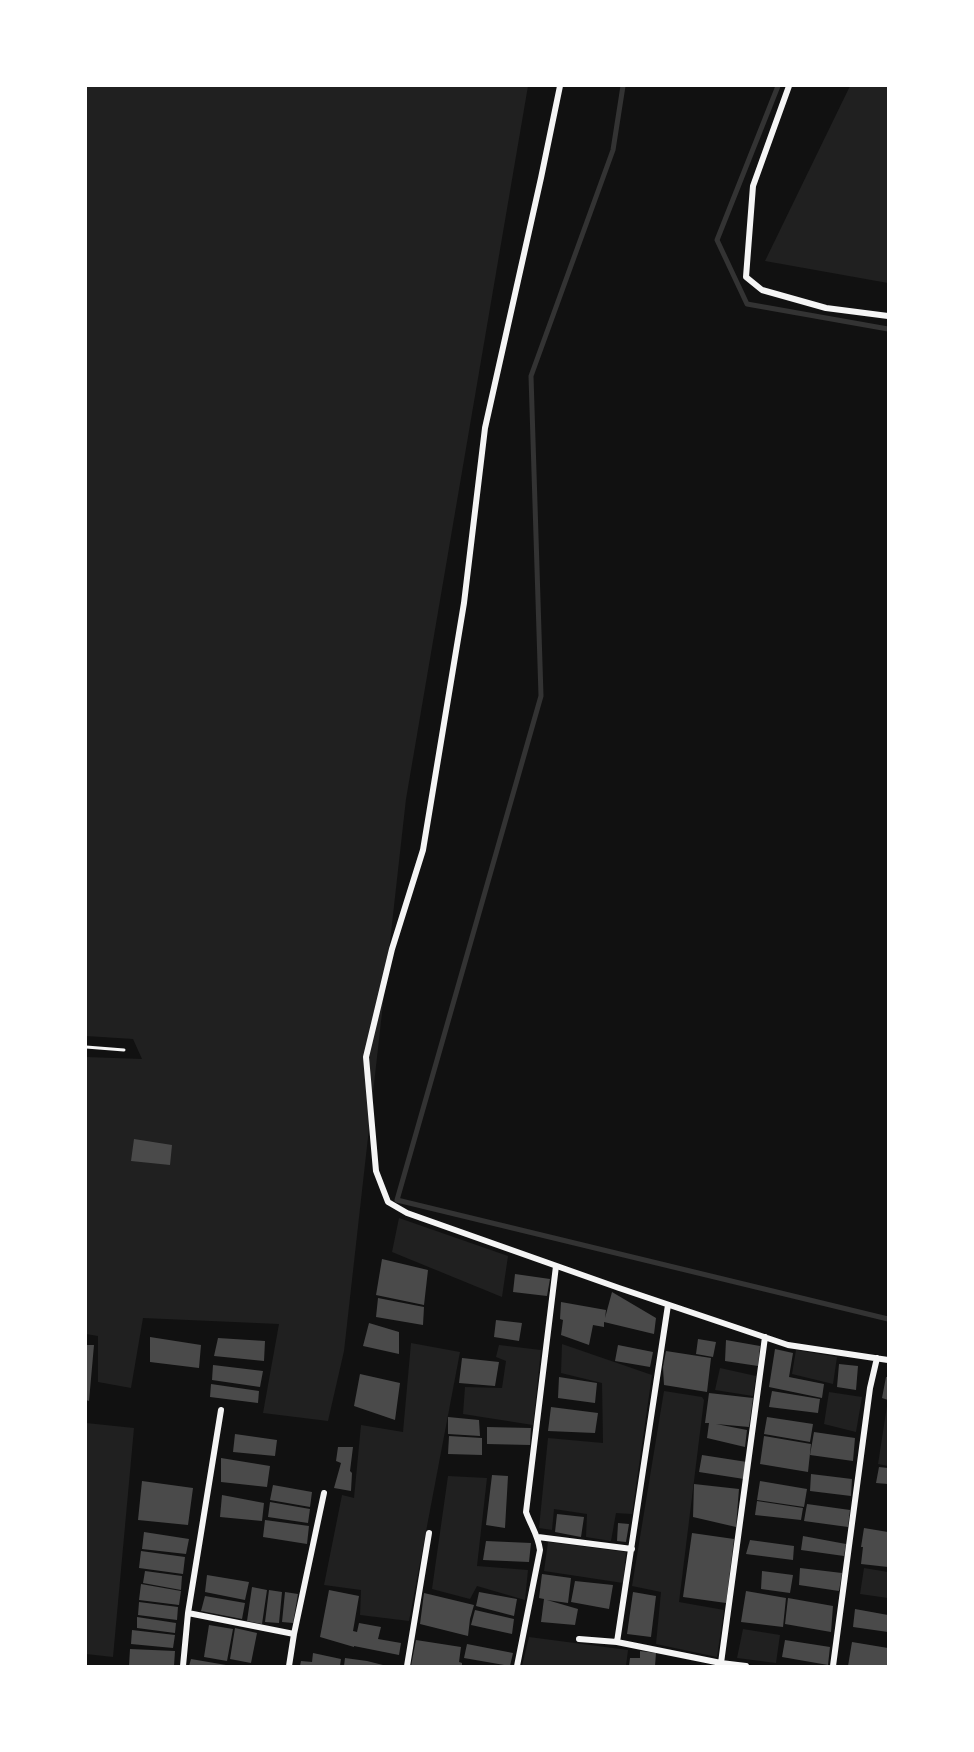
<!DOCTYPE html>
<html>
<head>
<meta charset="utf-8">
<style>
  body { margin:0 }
  #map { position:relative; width:974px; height:1752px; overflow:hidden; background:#111; font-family:Quicksand,sans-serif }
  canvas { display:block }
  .frame { position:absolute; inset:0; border:87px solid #fff; pointer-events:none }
</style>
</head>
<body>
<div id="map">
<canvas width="974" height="1752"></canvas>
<div class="frame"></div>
</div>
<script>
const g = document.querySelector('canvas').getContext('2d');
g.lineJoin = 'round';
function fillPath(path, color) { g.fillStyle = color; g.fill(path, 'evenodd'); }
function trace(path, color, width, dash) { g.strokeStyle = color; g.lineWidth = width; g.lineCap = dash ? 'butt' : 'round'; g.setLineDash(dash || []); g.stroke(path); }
const green = new Path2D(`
  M 86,86 L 528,86 L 406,799 L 344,1351 L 328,1421 L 263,1413 L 279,1324 L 143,1318 L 131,1388 L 98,1382 L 98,1336 L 86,1334 L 86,1057 L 142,1059 L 133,1039 L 86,1036 Z
  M 850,86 L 888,86 L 888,283 L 765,261 Z
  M 399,1218 L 508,1256 L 502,1297 L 392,1252 Z
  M 411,1343 L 460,1352 L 409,1621 L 360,1615 L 361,1590 L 324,1585 L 342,1495 L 354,1498 L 361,1425 L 403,1432 Z
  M 562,1344 L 652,1375 L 632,1514 L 616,1513 L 611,1541 L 586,1537 L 587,1514 L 554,1509 L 552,1530 L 539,1528 L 548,1438 L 603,1443 L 602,1383 L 561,1373 Z
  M 499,1345 L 541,1350 L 533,1425 L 463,1414 L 465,1387 L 502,1388 L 506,1361 L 496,1357 Z
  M 796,1350 L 837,1357 L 833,1384 L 792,1374 Z
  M 720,1368 L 756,1376 L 753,1396 L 715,1390 Z
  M 664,1391 L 702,1397 L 704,1400 L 679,1602 L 724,1610 L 717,1657 L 656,1644 L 661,1592 L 632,1586 Z
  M 829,1392 L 862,1397 L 856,1432 L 824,1424 Z
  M 887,1406 L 888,1406 L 888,1466 L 878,1464 Z
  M 86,1423 L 134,1428 L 113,1657 L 86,1654 Z
  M 448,1476 L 487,1478 L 477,1566 L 528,1570 L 525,1600 L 477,1586 L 470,1599 L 432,1589 Z
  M 548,1542 L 626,1552 L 623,1583 L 544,1571 Z
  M 864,1568 L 888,1572 L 888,1598 L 860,1594 Z
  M 743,1629 L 780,1635 L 776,1663 L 737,1658 Z
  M 529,1637 L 628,1650 L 626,1666 L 522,1666 Z`);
const stream = new Path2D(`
  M 623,86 L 613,150 L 531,376 L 541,696 L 397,1200 L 888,1319
  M 778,86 L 717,240 L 747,304 L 888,329`);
const building = new Path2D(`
  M 134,1139 L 172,1145 L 170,1165 L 131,1161 Z
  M 382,1259 L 428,1270 L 424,1305 L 376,1295 Z
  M 515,1274 L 550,1279 L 547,1296 L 513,1292 Z
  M 612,1292 L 656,1318 L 654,1334 L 604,1322 L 604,1327 L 593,1325 L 589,1345 L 561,1335 L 563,1320 L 560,1319 L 561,1302 L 606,1310 L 605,1318 Z
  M 378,1298 L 424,1307 L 423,1325 L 376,1317 Z
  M 496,1320 L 522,1323 L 519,1341 L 494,1337 Z
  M 369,1323 L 399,1332 L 399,1354 L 363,1346 Z
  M 150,1337 L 201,1345 L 199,1368 L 150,1362 Z
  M 218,1338 L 265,1341 L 264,1361 L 214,1356 Z
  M 698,1339 L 716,1342 L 713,1357 L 696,1354 Z
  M 726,1340 L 760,1346 L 758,1366 L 725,1361 Z
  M 86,1345 L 94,1345 L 89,1401 L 86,1400 Z
  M 618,1345 L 653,1352 L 650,1367 L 615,1361 Z
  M 775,1349 L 793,1353 L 789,1377 L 824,1384 L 822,1398 L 769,1387 Z
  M 666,1351 L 711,1358 L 707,1392 L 664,1385 L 663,1367 Z
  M 462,1358 L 499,1362 L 495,1386 L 459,1383 Z
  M 839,1364 L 858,1366 L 856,1390 L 837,1387 Z
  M 213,1365 L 263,1371 L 260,1387 L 212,1380 Z
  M 360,1374 L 400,1383 L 395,1420 L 354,1406 Z
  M 559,1377 L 597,1383 L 595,1403 L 558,1398 Z
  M 886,1377 L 888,1377 L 888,1400 L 882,1398 Z
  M 211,1384 L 259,1391 L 258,1403 L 210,1397 Z
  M 772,1391 L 820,1399 L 818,1413 L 769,1407 Z
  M 709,1393 L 753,1398 L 749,1427 L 716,1424 L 747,1430 L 745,1447 L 707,1438 L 709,1423 L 705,1423 Z
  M 551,1407 L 598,1413 L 595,1433 L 548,1431 Z
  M 448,1417 L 479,1420 L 480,1436 L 448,1434 Z
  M 767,1417 L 813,1424 L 810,1442 L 764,1434 Z
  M 487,1427 L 531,1428 L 530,1445 L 487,1444 Z
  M 814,1432 L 855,1438 L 853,1461 L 810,1455 Z
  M 235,1434 L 277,1440 L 275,1456 L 233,1452 Z
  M 449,1436 L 482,1438 L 482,1455 L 448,1454 Z
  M 764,1436 L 811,1444 L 808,1472 L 760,1464 Z
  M 338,1447 L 353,1447 L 350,1471 L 352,1473 L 351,1491 L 334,1488 L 341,1463 L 336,1461 Z
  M 702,1455 L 747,1462 L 744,1479 L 699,1472 Z
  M 221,1458 L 270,1466 L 267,1487 L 221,1482 Z
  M 879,1467 L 888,1468 L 888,1484 L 876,1483 Z
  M 811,1474 L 852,1479 L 851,1496 L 810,1491 Z
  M 492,1475 L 508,1476 L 505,1528 L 486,1525 Z
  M 142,1481 L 193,1488 L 188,1525 L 138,1520 Z
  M 760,1481 L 807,1489 L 804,1507 L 757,1500 Z
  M 694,1484 L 739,1489 L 736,1527 L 693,1517 Z
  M 273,1485 L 312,1492 L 310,1507 L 270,1500 Z
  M 222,1495 L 264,1503 L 262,1521 L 220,1517 Z
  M 757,1501 L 803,1508 L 801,1520 L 755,1515 Z
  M 270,1502 L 310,1509 L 308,1523 L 268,1517 Z
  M 807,1504 L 850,1510 L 848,1527 L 804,1521 Z
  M 557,1514 L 584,1517 L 581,1537 L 555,1532 Z
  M 265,1520 L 309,1526 L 307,1544 L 263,1537 Z
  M 618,1523 L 629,1524 L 626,1542 L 617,1541 Z
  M 864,1528 L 888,1532 L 888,1567 L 861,1564 L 863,1547 L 861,1547 Z
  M 144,1532 L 189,1539 L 186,1554 L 142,1549 Z
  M 692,1533 L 734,1539 L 726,1603 L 683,1597 Z
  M 803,1536 L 846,1544 L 844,1556 L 801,1550 Z
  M 750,1540 L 794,1546 L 793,1560 L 746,1554 Z
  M 486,1541 L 531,1543 L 529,1562 L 483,1560 Z
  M 141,1551 L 185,1557 L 183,1574 L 139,1568 Z
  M 800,1568 L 842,1573 L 839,1591 L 799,1585 Z
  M 145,1571 L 182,1576 L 181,1590 L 143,1583 Z
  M 762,1571 L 793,1575 L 790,1593 L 761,1589 Z
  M 542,1574 L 571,1578 L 568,1603 L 547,1600 L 578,1609 L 575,1625 L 541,1622 L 544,1599 L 539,1598 Z
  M 207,1575 L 249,1582 L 245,1600 L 205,1592 Z
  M 575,1581 L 613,1585 L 609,1609 L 571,1602 Z
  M 141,1584 L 181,1591 L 179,1605 L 139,1600 Z
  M 252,1587 L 267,1590 L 262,1624 L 247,1621 Z
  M 269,1590 L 282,1592 L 279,1623 L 265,1622 Z
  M 329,1590 L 359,1596 L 353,1631 L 357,1632 L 359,1623 L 381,1627 L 378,1639 L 401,1643 L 399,1655 L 354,1646 L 354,1647 L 320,1637 Z
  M 746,1591 L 786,1598 L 783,1627 L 741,1622 Z
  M 285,1592 L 298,1594 L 293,1623 L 282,1622 Z
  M 479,1592 L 517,1599 L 514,1616 L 476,1606 Z
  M 633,1592 L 656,1596 L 651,1637 L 627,1634 Z
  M 424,1593 L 474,1605 L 470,1619 L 468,1636 L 420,1624 Z
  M 205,1596 L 245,1603 L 242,1619 L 201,1611 Z
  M 788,1598 L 833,1606 L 831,1632 L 785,1624 Z
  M 139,1602 L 178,1607 L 177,1620 L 138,1615 Z
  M 855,1609 L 888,1615 L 888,1632 L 853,1627 Z
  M 475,1610 L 514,1619 L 512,1634 L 471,1625 Z
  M 137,1617 L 176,1623 L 175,1633 L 137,1628 Z
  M 209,1625 L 233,1629 L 227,1661 L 204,1657 Z
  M 235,1628 L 257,1633 L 251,1663 L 230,1659 Z
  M 132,1630 L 175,1635 L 173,1648 L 131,1644 Z
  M 416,1640 L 461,1647 L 459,1662 L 462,1663 L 462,1666 L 411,1666 Z
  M 785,1640 L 830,1647 L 828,1665 L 782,1657 Z
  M 852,1642 L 888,1648 L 888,1666 L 848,1666 Z
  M 467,1644 L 513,1653 L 510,1666 L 464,1658 Z
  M 130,1649 L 175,1651 L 174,1666 L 129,1666 Z
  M 640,1651 L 656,1653 L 655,1666 L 629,1666 L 630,1658 L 640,1658 Z
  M 313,1653 L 341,1659 L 340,1666 L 300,1666 L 301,1661 L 312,1662 Z
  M 345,1658 L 367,1661 L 387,1666 L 344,1666 Z
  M 191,1659 L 226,1665 L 226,1666 L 189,1666 Z`);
const path = new Path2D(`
  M 86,1047 L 124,1050`);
const minor = new Path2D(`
  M 560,86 L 541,178 L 485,428 L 464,603 L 423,850 L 392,949 L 366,1057 L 376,1171 L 388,1202 L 407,1213 L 619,1288 L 788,1345 L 888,1360
  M 789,86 L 753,186 L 746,277 L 762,290 L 826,308 L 888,316
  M 221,1410 L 188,1613 L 294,1634 L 289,1666
  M 538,1537 L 632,1549
  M 294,1634 L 324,1493
  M 579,1639 L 617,1642 L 721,1663 L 746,1666
  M 617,1642 L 668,1305
  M 721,1663 L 765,1337
  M 183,1666 L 188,1613
  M 407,1666 L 429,1533
  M 517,1666 L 540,1550 C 538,1535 531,1526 526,1512 L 556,1266
  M 833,1666 L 870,1388 L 877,1358`);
fillPath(green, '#202020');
trace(stream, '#333', 5);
fillPath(building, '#4a4a4a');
trace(path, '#f5f5f5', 3);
trace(minor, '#f5f5f5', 6);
</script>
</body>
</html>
